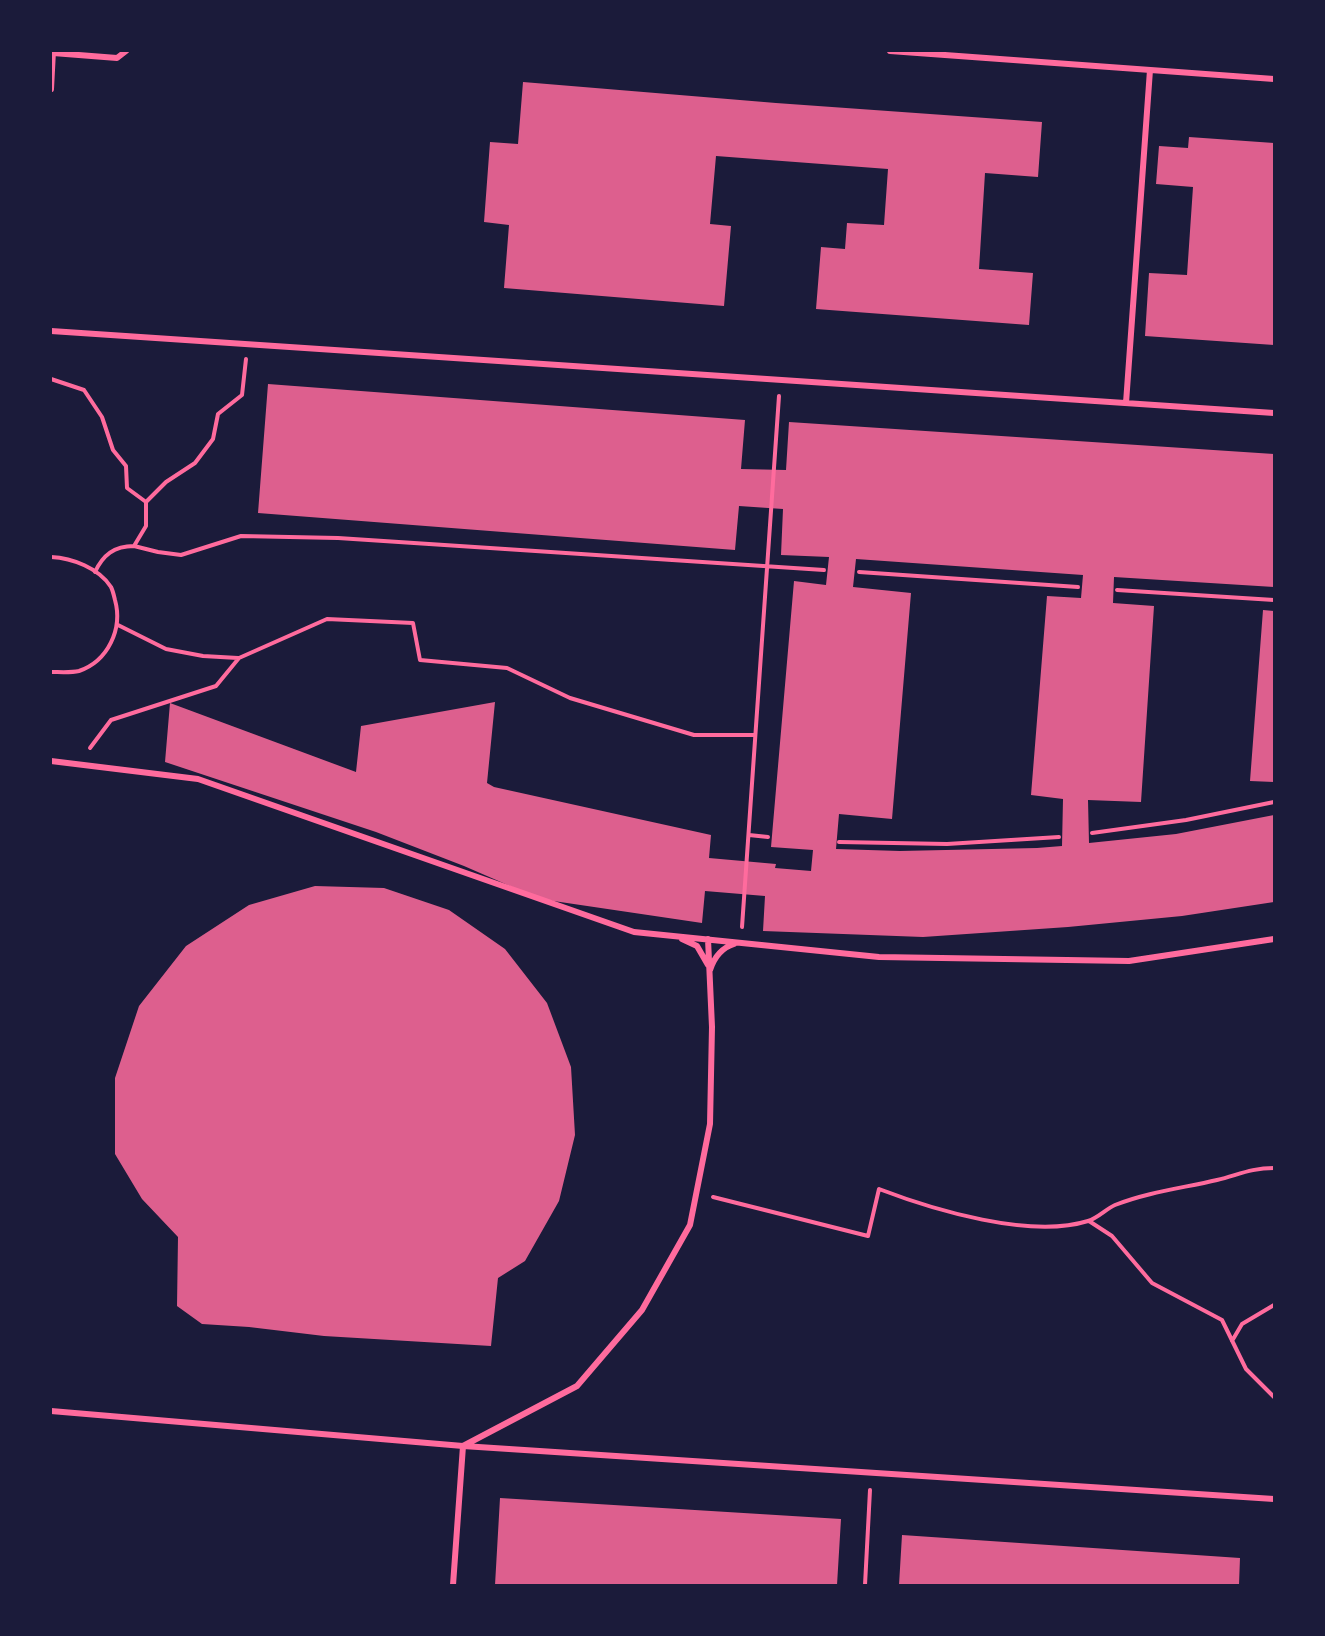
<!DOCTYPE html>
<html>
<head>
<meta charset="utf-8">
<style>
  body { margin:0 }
  #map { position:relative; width:1325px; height:1636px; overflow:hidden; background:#1b1b3a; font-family:"Roboto Condensed",sans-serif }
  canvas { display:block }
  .frame { position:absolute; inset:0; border:52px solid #1b1b3a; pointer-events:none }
</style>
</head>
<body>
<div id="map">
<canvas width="1325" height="1636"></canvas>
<div class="frame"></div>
</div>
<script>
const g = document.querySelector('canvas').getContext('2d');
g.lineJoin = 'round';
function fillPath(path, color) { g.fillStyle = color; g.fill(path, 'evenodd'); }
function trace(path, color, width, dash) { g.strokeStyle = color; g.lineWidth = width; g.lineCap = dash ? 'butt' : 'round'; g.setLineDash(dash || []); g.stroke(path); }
const building = new Path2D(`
  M 523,82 L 776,103 L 1042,122 L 1038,177 L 985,173 L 979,269 L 1033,273 L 1029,325 L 816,309 L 821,247 L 845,249 L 847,223 L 884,225 L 888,169 L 716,156 L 710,224 L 731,226 L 724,306 L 504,288 L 509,225 L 484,222 L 490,142 L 518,144 Z
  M 1189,137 L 1274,143 L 1274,345 L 1145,336 L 1149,273 L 1187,275 L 1193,187 L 1156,184 L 1159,146 L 1188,148 Z
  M 268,384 L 745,420 L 741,469 L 786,470 L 789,422 L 1274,454 L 1274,587 L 1114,577 L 1113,603 L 1154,606 L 1141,802 L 1088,800 L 1089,843 L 1176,834 L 1274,815 L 1274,902 L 1182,916 L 1068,927 L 923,937 L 763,931 L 765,896 L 705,891 L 702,923 L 540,899 L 464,866 L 376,832 L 165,762 L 170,703 L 356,772 L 361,726 L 495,702 L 487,783 L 494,787 L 711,835 L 709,858 L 776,864 L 775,868 L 811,871 L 813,850 L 771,847 L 794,581 L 826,585 L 829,557 L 781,555 L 783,509 L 739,506 L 735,550 L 258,513 ZM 856,559 L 1083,575 L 1081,598 L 1047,596 L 1031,795 L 1063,799 L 1062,846 L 1037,848 L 900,851 L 836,849 L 839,814 L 892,819 L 911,593 L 853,587 Z
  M 1263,610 L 1274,611 L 1274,782 L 1250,781 Z
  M 315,886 L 384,888 L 449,910 L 505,949 L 547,1003 L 571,1067 L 575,1135 L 559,1201 L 525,1261 L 498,1278 L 491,1346 L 324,1336 L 249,1327 L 202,1324 L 177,1306 L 178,1237 L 142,1199 L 115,1154 L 115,1078 L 139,1006 L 186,946 L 249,905 Z
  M 500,1498 L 841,1519 L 837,1585 L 495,1585 Z
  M 902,1535 L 1240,1558 L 1239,1585 L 899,1585 Z`);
const path = new Path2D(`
  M 51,379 L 84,390 L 102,417 L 113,450 L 126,466 L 127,488 L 146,502
  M 134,546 L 158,552 L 181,555 L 241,536 L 338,538 L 824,570
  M 51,557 C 72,558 99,568 111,587 C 113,591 114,596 115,600 C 123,629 108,661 79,671 C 71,673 59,672 51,672
  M 95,572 C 103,555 114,546 134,546 L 146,526 L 146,502 L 166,482 L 195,463 L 213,439 L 218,414 L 242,395 L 246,359
  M 859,572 L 1078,587
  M 1117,590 L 1274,600
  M 118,625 L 166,649 L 203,656 L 238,658
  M 90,748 L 111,720 L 216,686 L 239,658 L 327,619 L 413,623 L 420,660 L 507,668 L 570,698 L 694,735 L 755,735
  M 1092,833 L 1186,820 L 1274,802
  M 749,835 L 768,837
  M 839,842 L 947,844 L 1059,837
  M 742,927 L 779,396
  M 713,1197 L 868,1236 L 879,1189 C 934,1210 1030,1239 1088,1221 C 1098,1218 1106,1209 1115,1205 C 1148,1192 1183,1188 1217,1180 C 1238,1175 1251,1168 1274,1168
  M 1089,1221 L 1112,1236 L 1152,1283 L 1222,1320 L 1246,1369 L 1274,1397
  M 1232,1341 L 1242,1324 L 1274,1305
  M 865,1585 L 870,1490`);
const minor = new Path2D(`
  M 890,51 L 1274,79
  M 53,53 L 117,58 L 126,51
  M 51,89 L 53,51
  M 51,331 L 1274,413
  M 1126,403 L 1150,70
  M 51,761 L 198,779 L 634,932 L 879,957 L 1129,961 L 1274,939
  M 682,939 L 697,946 L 708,965
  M 710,970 C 714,958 721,948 734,944
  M 51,1411 L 463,1446 L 1274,1499
  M 453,1585 L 463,1446 L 577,1386 L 642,1310 L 690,1225 L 710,1124 L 712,1027 L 708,939`);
fillPath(building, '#dd5f8e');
trace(path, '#ff6b9d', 4);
trace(minor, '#ff6b9d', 6);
</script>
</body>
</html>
